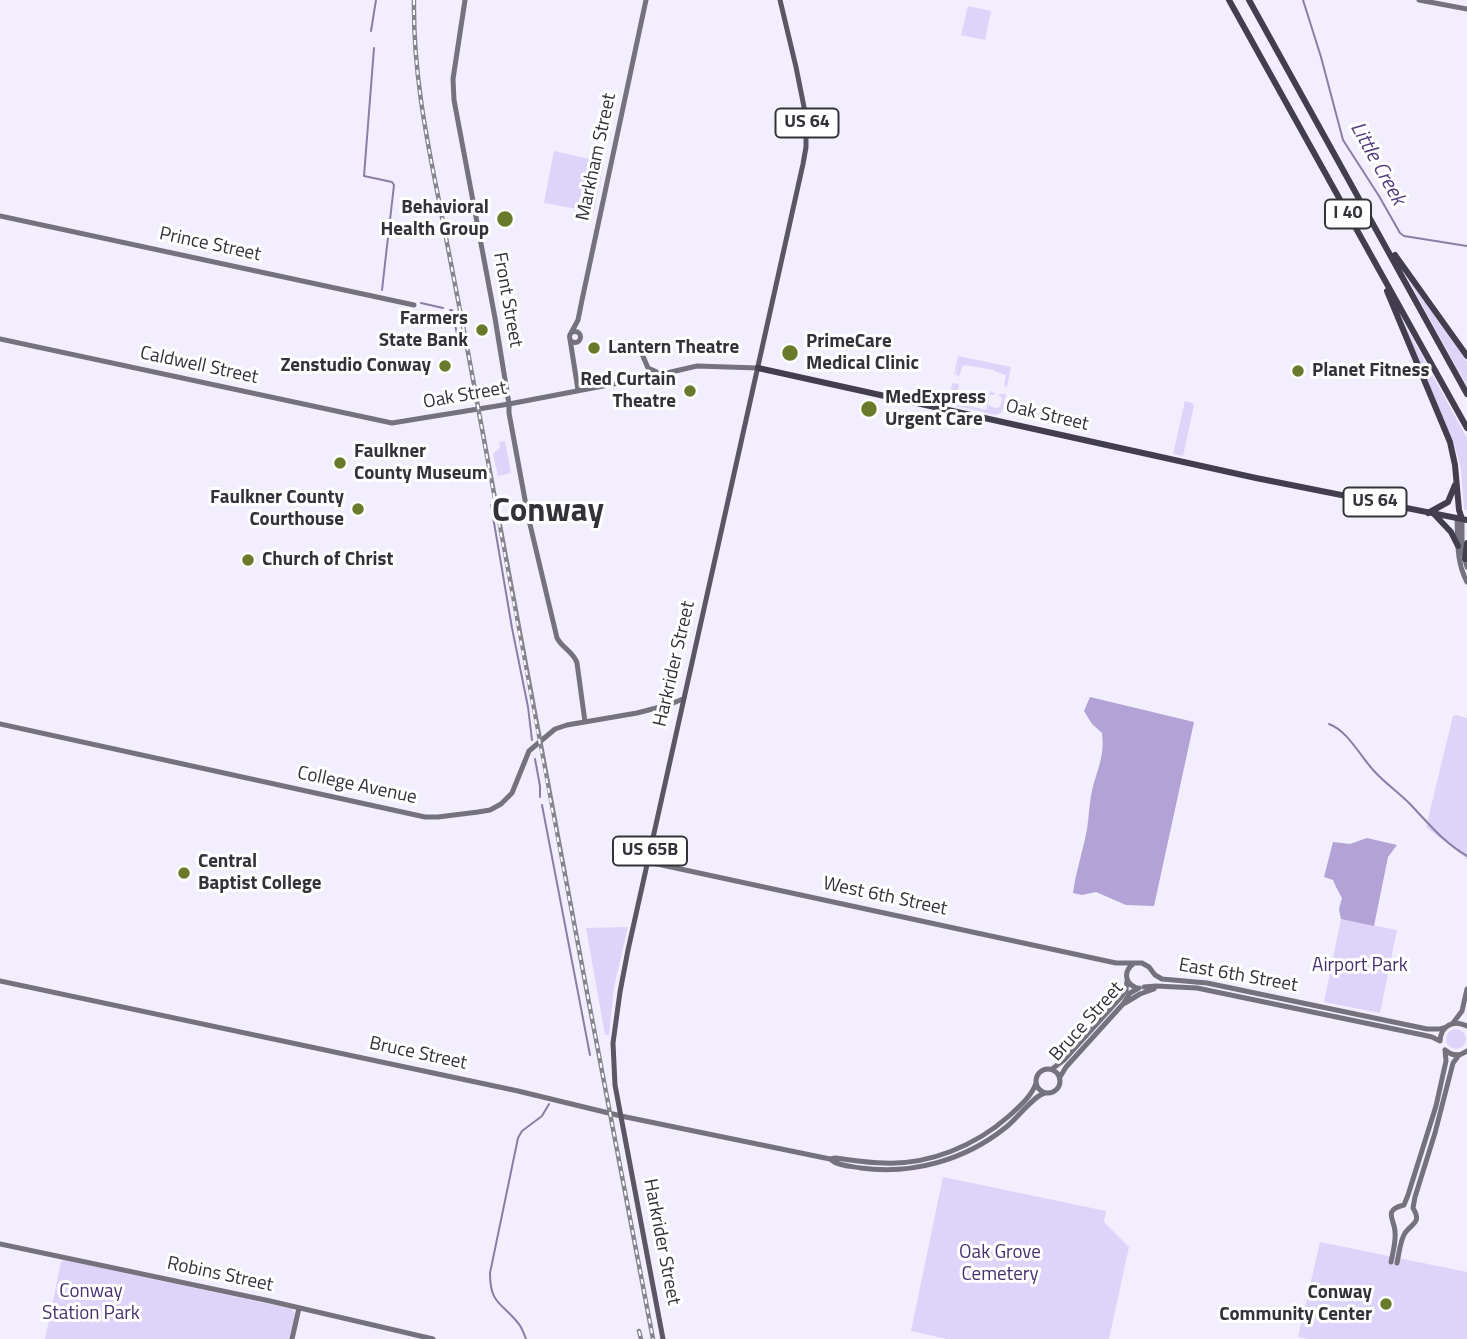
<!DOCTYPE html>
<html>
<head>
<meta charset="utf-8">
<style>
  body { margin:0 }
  canvas { display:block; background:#f2eefd }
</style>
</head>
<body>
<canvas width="1467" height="1339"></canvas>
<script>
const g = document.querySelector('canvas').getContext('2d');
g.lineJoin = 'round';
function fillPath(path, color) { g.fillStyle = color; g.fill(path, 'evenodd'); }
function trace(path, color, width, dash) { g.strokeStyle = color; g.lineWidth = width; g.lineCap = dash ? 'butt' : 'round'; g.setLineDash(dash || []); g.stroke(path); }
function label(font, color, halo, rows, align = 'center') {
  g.font = font + ' "Titillium Web",sans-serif'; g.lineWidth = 6; g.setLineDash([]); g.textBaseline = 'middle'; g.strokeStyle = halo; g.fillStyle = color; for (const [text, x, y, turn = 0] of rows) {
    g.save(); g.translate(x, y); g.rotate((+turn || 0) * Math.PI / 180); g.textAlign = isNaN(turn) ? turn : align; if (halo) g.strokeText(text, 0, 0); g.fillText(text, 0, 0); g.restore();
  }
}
const green = new Path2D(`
  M 968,6 L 991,11 L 985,40 L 961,35 Z
  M 554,151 L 604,162 L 594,212 L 544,203 Z
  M 1406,276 L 1467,362 L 1467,386 Z
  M 1403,321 L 1467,438 L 1467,510 L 1464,509 L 1461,469 L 1453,440 L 1435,402 Z
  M 958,356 L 1011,367 L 1007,387 L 1004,385 L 1006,375 L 994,371 L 994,370 L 965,365 L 962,367 L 959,376 L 956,375 L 958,363 L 955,375 L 954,375 Z
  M 954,383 L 959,384 L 958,393 L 967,395 L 966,405 L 986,410 L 990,391 L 995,393 L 994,395 L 990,395 L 988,405 L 995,408 L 1000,407 L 1002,398 L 999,396 L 999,394 L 1006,394 L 1002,412 L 996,415 L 952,405 L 949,400 L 952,384 Z
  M 1185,401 L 1192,403 L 1194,406 L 1183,456 L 1173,454 Z
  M 505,441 L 511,473 L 498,476 L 493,454 L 500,447 L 499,442 Z
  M 1456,715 L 1467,718 L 1467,859 L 1426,827 L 1453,716 Z
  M 1341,919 L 1397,930 L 1380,1013 L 1324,1002 Z
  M 628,927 L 614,987 L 609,1035 L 605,1035 L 586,928 Z
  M1446 1039a10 10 0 1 1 20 0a10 10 0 1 1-20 0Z
  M 943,1177 L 1106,1211 L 1104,1222 L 1129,1247 L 1109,1339 L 947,1339 L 911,1331 Z
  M 1320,1242 L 1467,1272 L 1467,1339 L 1308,1339 L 1298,1337 Z
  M 64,1260 L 292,1309 L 295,1313 L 290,1339 L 45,1339 L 61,1262 Z`);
const forest = new Path2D(`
  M 1090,697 L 1194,722 L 1154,906 L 1126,905 L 1096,892 L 1082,895 L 1073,893 C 1076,871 1083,851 1087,829 C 1089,817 1089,804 1092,791 C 1097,769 1105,757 1102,733 L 1092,724 L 1084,711 Z
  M 1367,838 L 1397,845 L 1388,857 L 1374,926 L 1341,919 L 1339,909 L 1342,898 L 1336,887 L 1333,880 L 1324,877 L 1333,842 L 1350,844 Z`);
const stream = new Path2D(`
  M 1303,0 L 1321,57 L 1343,140 L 1379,196 L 1400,233 L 1404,236 L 1467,246
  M 371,31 L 376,0
  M 374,48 L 364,176 L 392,182 L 394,185 L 382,290
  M 421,303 L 443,308
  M 450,310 L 452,310 L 458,339
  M 491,505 L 512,628 L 528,707 L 532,740
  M 1329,724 C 1348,731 1360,756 1374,771 C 1385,783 1399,793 1410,804 C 1429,824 1443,842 1467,856
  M 535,759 L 540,786 L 540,797
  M 542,805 L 590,1055
  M 526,1339 C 524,1334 522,1327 518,1323 C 501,1302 490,1304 490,1273 L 518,1138 L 522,1131 L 542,1116 L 549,1104`);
const secondary = new Path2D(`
  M 465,0 L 453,79 L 454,100 L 495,318 L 509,404 L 509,413 L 528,516 L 557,638 C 563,649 573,651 577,663 L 585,722
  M 1419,0 L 1467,9
  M 0,216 L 414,305
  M569.5 337a5.5 5.5 0 1 1 11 0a5.5 5.5 0 1 1-11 0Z
  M 571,333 L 578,320 L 582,300 L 646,0
  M 0,339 L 392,423 L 509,404 L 645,378 L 697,366 L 758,368
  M 570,339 L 578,390
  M 642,354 L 648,368 L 659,373
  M 1457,518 C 1458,540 1456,562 1467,582
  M 1462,519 L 1462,548 L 1467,567
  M 0,724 L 425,817 L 438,817 L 478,812 L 490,810 L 501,804 L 512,793 L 529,751 L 555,729 L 567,725 L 637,713 L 668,705 L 683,699
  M 648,862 L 1116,963 L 1142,963 L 1149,967 L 1155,975 L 1162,979 L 1207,983 L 1427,1029 L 1440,1029 L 1446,1027
  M 1133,964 C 1123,972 1125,984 1137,988
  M 0,981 L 518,1091 L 621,1116 L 830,1159 C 838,1166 850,1166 861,1168 C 912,1175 965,1160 1005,1128 C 1017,1119 1033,1096 1045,1093
  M 1144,987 L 1156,986 L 1197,988 L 1423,1035 L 1432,1037 L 1440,1041
  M 1125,1003 L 1140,994 L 1154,989
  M 1453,1023 L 1462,1011 L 1467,989
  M 1440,1041 C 1441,1026 1453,1019 1467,1026
  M 1445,1050 C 1452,1056 1459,1057 1467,1051
  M1036 1081a12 12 0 1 1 24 0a12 12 0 1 1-24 0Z
  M 1052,1069 L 1064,1060 L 1121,997 L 1126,990 L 1127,981
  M 1060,1077 L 1066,1067 L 1123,1004 L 1130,993 L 1139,988
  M 830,1159 L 835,1158 C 851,1160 868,1163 884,1163 C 929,1165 975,1146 1009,1116 C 1019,1107 1032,1096 1036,1083
  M 0,1244 L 270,1301 L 433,1339
  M 1391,1262 C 1393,1252 1396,1242 1395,1232 C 1395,1220 1382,1210 1404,1205 L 1408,1195 L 1436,1106 L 1446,1061 L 1445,1050
  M 1397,1263 C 1399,1254 1400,1241 1405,1233 C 1412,1223 1422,1223 1413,1208 L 1415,1197 L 1435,1133 L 1453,1063 L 1459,1055
  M 292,1339 L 299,1308`);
const primary = new Path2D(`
  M 663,1339 L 615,1085 L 613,1043 L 620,992 L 628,950 L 803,164 L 806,147 L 806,117 L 796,67 L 780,0`);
const highway = new Path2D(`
  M 1229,0 L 1467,428
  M 1249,0 L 1467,394
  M 1395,255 L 1467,356
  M 1387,291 L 1450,442 L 1455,465 L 1459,510 L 1462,519
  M 758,368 L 1256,478 L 1467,520
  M 1428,513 L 1448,502 L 1455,485
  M 1434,514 L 1451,532 L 1458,546
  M 1465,559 L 1467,543`);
const rail = new Path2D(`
  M 414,0 C 413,67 425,131 438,196 C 452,270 467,344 480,418 C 535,726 595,1032 653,1339
  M 639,1331 L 641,1339`);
const markers = [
  [505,219,9,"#697b2a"],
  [482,330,7,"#697b2a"],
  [594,348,7,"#697b2a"],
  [790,353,9,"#697b2a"],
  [445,366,7,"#697b2a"],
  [1298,371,7,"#697b2a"],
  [690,391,7,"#697b2a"],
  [869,409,9,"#697b2a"],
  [340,463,7,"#697b2a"],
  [358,509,7,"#697b2a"],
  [248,560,7,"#697b2a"],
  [184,873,7,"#697b2a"],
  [1386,1304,7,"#697b2a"]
];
const shields = [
  [807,123,63],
  [1348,214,46],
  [1375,502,63],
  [650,851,74]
];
const shieldNames = [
  ["US 64",807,123],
  ["I 40",1348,214],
  ["US 64",1375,502],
  ["US 65B",650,851]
];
const streetNames = [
  ["Markham Street",597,157,-78],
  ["Prince Street",210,245,12],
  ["Front Street",507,300,80],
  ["Caldwell Street",199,366,12],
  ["Oak Street",465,396,-10],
  ["Oak Street",1047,416,13],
  ["Harkrider Street",675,664,-77],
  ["College Avenue",357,786,12],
  ["West 6th Street",885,897,12],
  ["East 6th Street",1238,976,10],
  ["Bruce Street",1087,1022,-48],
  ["Bruce Street",418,1054,12],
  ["Harkrider Street",661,1242,79],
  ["Robins Street",220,1275,12]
];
const poiNames = [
  ["Behavioral",489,208,"right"],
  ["Health Group",489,230,"right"],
  ["Farmers",468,319,"right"],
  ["State Bank",468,341,"right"],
  ["PrimeCare",806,342],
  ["Medical Clinic",806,364],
  ["Lantern Theatre",608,348],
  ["Zenstudio Conway",431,366,"right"],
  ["Planet Fitness",1312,371],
  ["Red Curtain",676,380,"right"],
  ["Theatre",676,402,"right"],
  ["MedExpress",885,398],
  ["Urgent Care",885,420],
  ["Faulkner",354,452],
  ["County Museum",354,474],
  ["Faulkner County",344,498,"right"],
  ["Courthouse",344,520,"right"],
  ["Church of Christ",262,560],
  ["Central",198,862],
  ["Baptist College",198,884],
  ["Conway",1372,1293,"right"],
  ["Community Center",1372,1315,"right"]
];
const parkNames = [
  ["Airport Park",1360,966],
  ["Oak Grove",1000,1253],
  ["Cemetery",1000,1275],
  ["Conway",91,1292],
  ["Station Park",91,1314]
];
const waterNames = [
  ["Little Creek",1377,164,61]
];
const townNames = [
  ["Conway",548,513]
];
fillPath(green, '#ded4f9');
fillPath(forest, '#b2a2d6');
trace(stream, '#8a7ea5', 2);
trace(secondary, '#75727e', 5);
trace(primary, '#5a5663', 5);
trace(highway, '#423e4d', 6);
trace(rail, '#87848f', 4.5);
trace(rail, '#fff', 2, [5]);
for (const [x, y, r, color] of markers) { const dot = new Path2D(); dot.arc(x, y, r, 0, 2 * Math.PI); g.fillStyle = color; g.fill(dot); trace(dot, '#fff', 2.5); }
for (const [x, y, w] of shields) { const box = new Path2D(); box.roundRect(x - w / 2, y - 14.5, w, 29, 5); g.fillStyle = '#fff'; g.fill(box); trace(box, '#343239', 2); }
label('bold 18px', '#343239', null, shieldNames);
label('19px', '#343239', '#fff', streetNames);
label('bold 19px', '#343239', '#fff', poiNames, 'left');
label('19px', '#48306f', '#fff', parkNames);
label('italic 21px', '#543c7d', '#fff', waterNames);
label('bold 33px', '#343239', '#fff', townNames);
</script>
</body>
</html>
